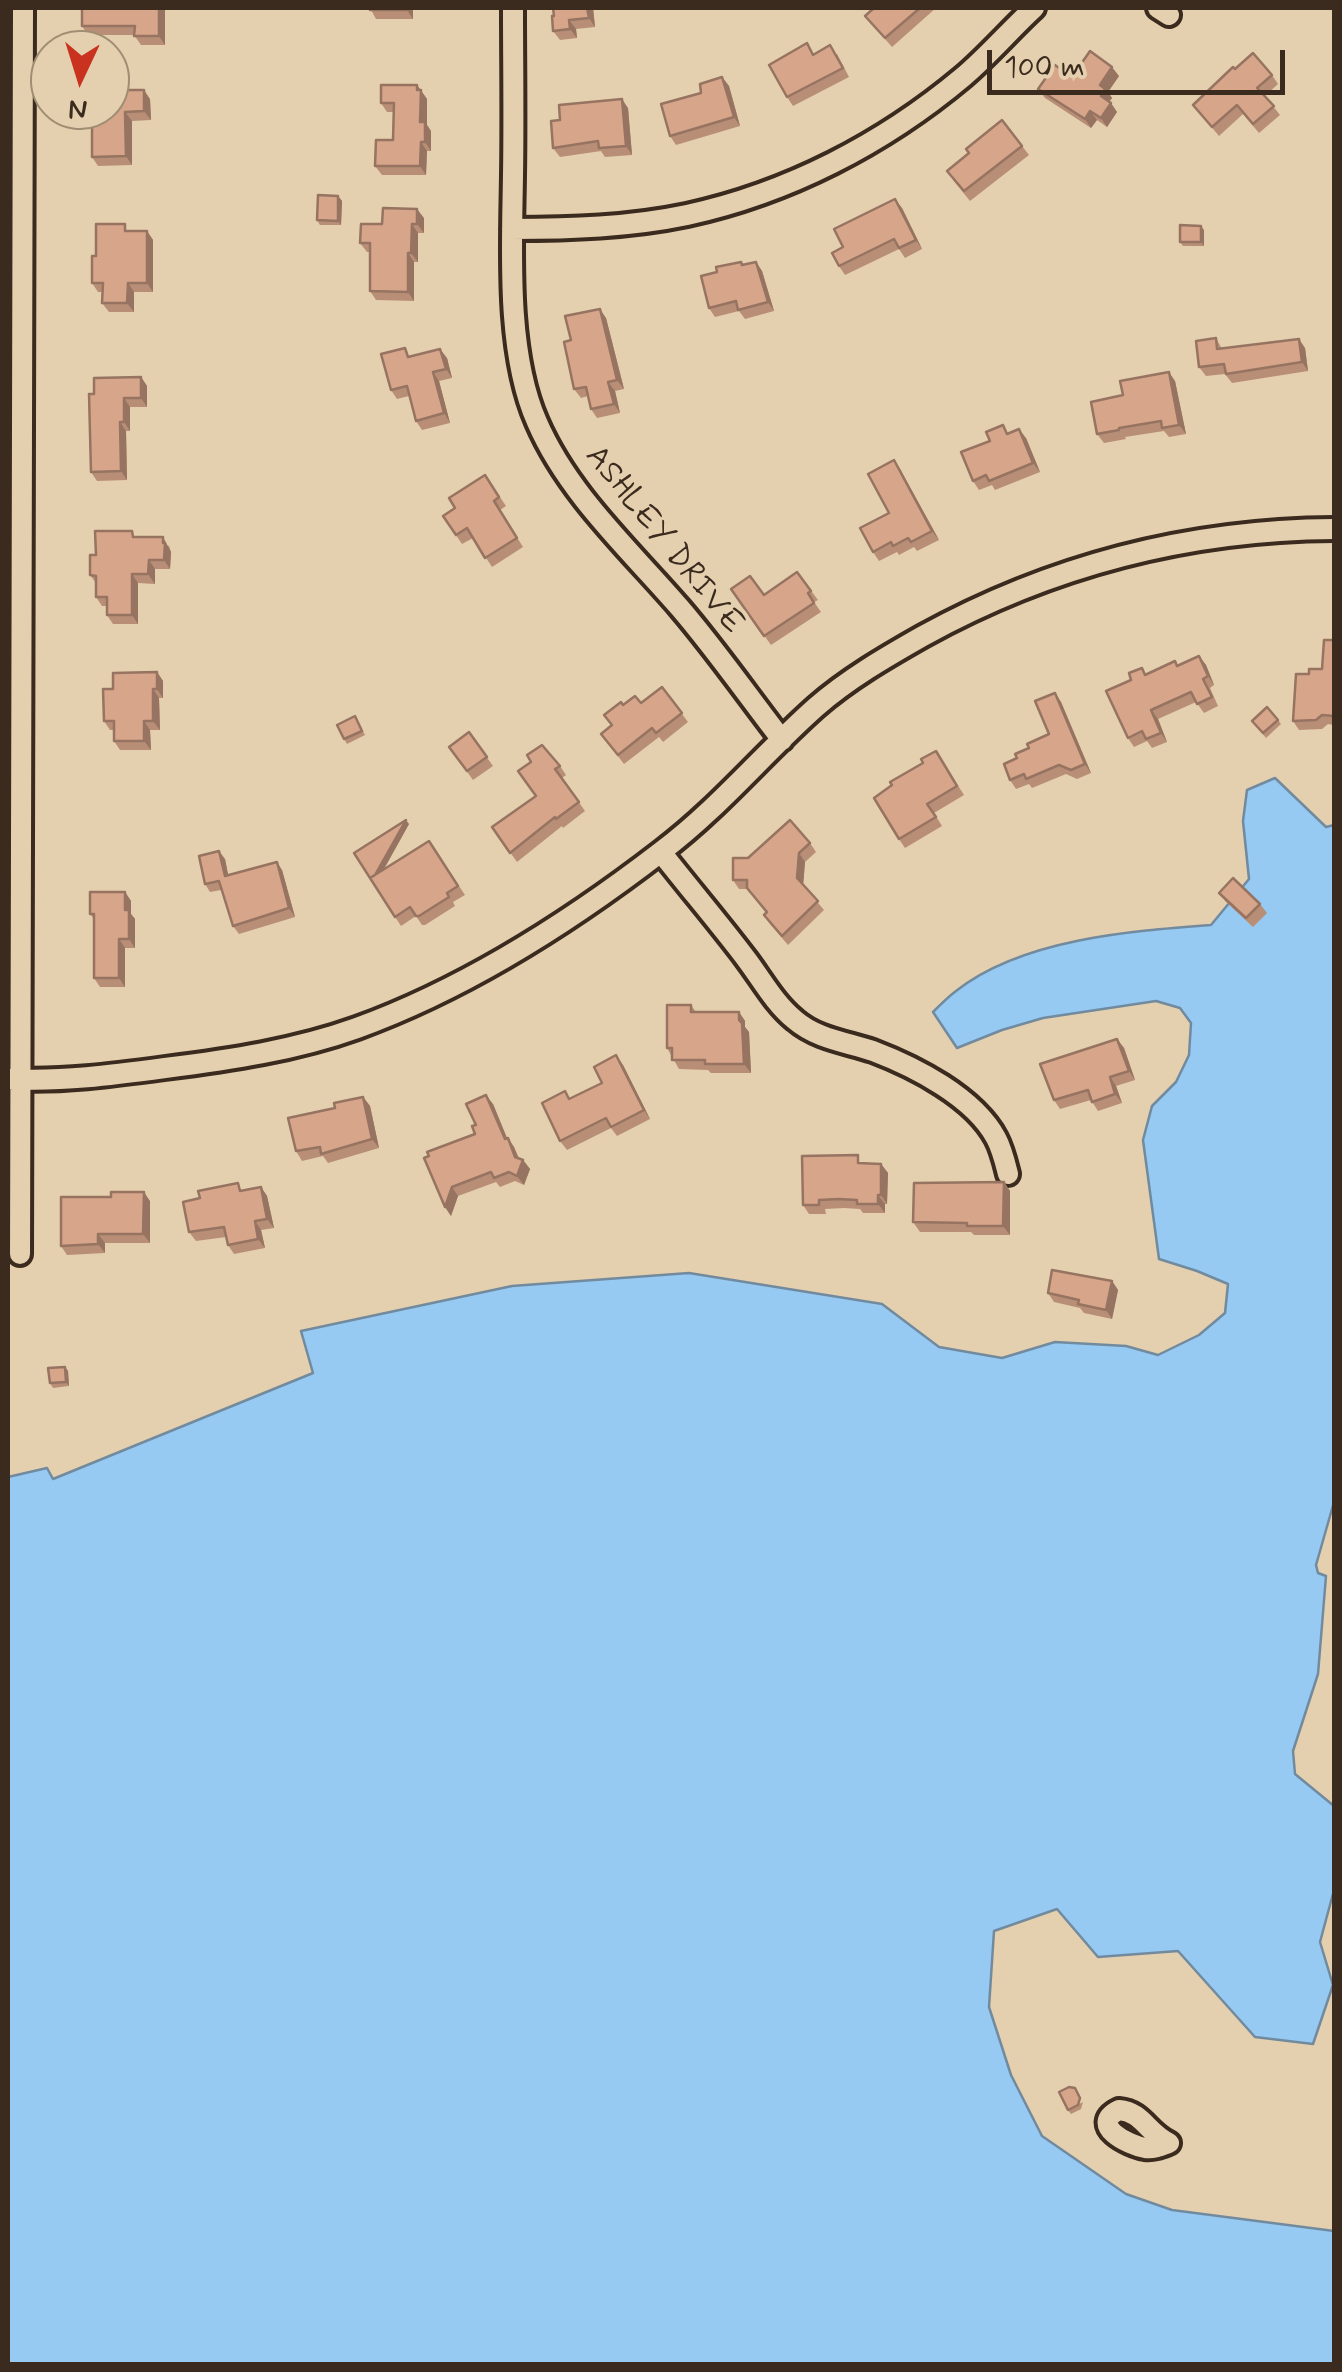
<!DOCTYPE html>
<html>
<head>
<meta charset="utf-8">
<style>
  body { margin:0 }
  #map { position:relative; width:1342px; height:2372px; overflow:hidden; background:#e4d0ae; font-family:Mynerve,sans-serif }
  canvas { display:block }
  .frame { position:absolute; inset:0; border:10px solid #3b2a1e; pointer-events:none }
  .north { position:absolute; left:30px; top:30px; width:100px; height:100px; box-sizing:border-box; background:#e4d0ae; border:2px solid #a08e74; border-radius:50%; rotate:184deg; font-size:28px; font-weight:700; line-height:40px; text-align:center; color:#3b2a1e }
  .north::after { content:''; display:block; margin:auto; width:35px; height:45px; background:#c8321e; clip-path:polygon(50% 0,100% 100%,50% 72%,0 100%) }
  .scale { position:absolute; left:987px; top:50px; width:298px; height:45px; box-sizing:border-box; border:5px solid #3b2a1e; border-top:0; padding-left:12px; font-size:30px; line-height:35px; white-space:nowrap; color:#3b2a1e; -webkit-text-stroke:8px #e4d0ae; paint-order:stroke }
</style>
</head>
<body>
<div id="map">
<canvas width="1342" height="2372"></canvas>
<div class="frame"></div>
<div class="north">N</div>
<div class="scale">100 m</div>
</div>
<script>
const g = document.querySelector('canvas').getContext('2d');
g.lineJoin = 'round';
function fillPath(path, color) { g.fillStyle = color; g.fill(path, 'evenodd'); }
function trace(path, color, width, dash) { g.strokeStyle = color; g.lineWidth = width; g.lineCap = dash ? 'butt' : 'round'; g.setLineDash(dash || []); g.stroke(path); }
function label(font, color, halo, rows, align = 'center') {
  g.font = font + ' Mynerve,sans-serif'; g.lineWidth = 8; g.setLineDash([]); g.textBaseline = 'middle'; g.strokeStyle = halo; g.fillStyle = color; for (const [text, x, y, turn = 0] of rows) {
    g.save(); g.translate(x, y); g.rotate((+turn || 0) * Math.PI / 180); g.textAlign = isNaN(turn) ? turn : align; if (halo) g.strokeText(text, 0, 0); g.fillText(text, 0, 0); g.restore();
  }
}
const water = new Path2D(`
  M 1275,778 L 1326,827 L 1334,825 L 1334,1502 L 1316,1565 L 1318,1573 L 1326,1576 L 1318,1674 L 1293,1751 L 1295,1774 L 1334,1806 L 1334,1890 L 1320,1942 L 1333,1985 L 1313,2044 L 1255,2037 L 1178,1951 L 1098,1957 L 1057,1909 L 994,1931 L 989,2007 L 1011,2075 L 1042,2136 L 1126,2194 L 1172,2210 L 1334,2231 L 1334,2364 L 8,2364 L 8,1477 L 47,1468 L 53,1479 L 313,1373 L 301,1331 L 512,1286 L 689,1273 L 882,1304 L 939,1347 L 1002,1358 L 1055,1342 L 1126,1346 L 1158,1355 L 1199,1335 L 1225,1313 L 1228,1284 L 1197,1271 L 1159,1259 L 1143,1140 L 1152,1106 L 1176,1082 L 1189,1055 L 1191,1023 L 1180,1008 L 1156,1001 L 1043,1018 L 1002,1030 L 957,1048 L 933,1012 C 940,1005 948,997 956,991 C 1022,939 1130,931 1211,925 L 1249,879 L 1243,821 L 1247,790 Z`);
const minor = new Path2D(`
  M 513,8 C 513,63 514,119 513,175 C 512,250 506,352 537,422 C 568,494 630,550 680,608 C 716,650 748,696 782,740
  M 1158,8 L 1169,15
  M 512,229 C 570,229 630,227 687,215 C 788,193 883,144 963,77 C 988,56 1010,30 1034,8
  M 661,852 C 689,888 720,924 747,960 C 762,980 775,1004 795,1020 C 817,1039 846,1042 873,1051 C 915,1067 974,1097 996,1138 C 1002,1149 1005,1162 1008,1174
  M 8,1079 C 61,1082 113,1075 165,1068 C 229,1060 296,1050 357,1028 C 467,988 570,922 662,851 C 719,808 763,754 816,707 C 848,679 886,657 923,636 C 1050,566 1189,530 1334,529
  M 20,1254 L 23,8
  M 1119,2110 C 1143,2112 1147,2133 1169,2143 C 1161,2146 1154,2149 1145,2148 C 1128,2145 1088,2125 1119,2110 Z`);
const wall = new Path2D(`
  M 82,8 L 165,8 L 165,45 L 141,45 L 134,35 L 88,35 L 82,26 Z
  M 370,8 L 413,8 L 413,19 L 376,19 Z
  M 553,8 L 593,8 L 595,27 L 576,29 L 577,38 L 560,40 L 553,31 Z
  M 874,8 L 936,8 L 892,47 L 865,16 Z
  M 814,54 L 837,54 L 849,77 L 793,106 L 787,97 Z
  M 1235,69 L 1272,75 L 1278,84 L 1265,96 L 1280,115 L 1259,133 L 1243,114 L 1219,136 L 1193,105 Z
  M 1119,76 L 1108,92 L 1112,98 L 1109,101 L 1117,112 L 1107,127 L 1097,120 L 1091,128 L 1045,98 L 1038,89 L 1072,77 Z
  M 722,77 L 729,86 L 740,126 L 676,145 L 670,136 L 701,93 Z
  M 417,85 L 427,99 L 427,125 L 431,131 L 431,151 L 427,151 L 426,175 L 382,175 L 375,166 L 393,140 L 394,112 L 387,112 L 381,103 Z
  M 150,99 L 151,120 L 132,121 L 132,165 L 98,166 L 92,157 L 92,120 L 89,115 Z
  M 628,108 L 632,155 L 605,157 L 601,151 L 560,157 L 553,148 Z
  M 1002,120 L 1029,155 L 970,201 L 953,180 L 969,153 Z
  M 338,196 L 342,201 L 341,225 L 320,225 L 317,220 Z
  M 902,208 L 922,249 L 905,258 L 899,249 L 845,275 L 839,266 L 843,247 Z
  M 424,218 L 424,233 L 418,233 L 418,262 L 414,262 L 414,301 L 376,300 L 370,291 L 370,252 L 367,252 L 360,243 L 382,224 Z
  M 1204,230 L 1204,246 L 1183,246 L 1180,242 Z
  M 130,231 L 147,231 L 153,240 L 153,292 L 134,292 L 134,312 L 109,312 L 102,303 L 103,292 L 98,292 L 92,283 L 96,256 Z
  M 741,262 L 743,265 L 756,262 L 762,271 L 774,311 L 745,319 L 739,311 L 715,317 L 709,308 L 717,272 Z
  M 606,318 L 624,389 L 615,391 L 620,413 L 597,418 L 591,409 L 588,396 L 581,398 L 574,389 L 571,340 Z
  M 1216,338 L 1222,349 L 1305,348 L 1308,371 L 1232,383 L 1225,374 L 1206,376 L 1199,367 Z
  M 411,356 L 447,358 L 452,378 L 439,381 L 450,423 L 422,430 L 416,421 L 409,396 L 397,399 L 391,390 Z
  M 141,377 L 147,386 L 147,407 L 130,407 L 130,431 L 126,431 L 127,480 L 97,481 L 91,472 L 94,394 Z
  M 1175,381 L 1186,434 L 1169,437 L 1164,431 L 1125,437 L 1126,439 L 1104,443 L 1097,434 L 1123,395 Z
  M 1009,433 L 1026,438 L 1040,472 L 995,490 L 992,485 L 979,490 L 973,481 Z
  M 900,469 L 939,540 L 917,551 L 914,547 L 899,555 L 897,552 L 879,561 L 873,552 L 889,513 Z
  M 485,475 L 506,506 L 500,510 L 523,547 L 492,567 L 473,538 L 462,544 L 443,516 L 455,508 Z
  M 137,537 L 169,546 L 171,552 L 170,569 L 155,569 L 155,584 L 138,583 L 138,624 L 113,624 L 107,615 L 107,606 L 102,606 L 96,597 L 96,583 L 90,575 L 96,555 Z
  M 797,572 L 818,600 L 814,602 L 821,612 L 771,645 L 731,589 L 764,595 Z
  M 1334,640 L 1334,725 L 1328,724 L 1322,729 L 1299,730 L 1293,721 L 1309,674 L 1322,669 Z
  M 1199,656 L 1206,665 L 1214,685 L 1210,688 L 1218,706 L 1204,713 L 1196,702 L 1158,719 L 1167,742 L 1152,748 L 1147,741 L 1134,747 L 1128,738 L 1146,674 L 1178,666 Z
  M 157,672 L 163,681 L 163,698 L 159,698 L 160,730 L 150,730 L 151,750 L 120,750 L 114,741 L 114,730 L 110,730 L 104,721 L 113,689 Z
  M 662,687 L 688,722 L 663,742 L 659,737 L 624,764 L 601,734 L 612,725 L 623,705 L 641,703 Z
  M 1055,693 L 1061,702 L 1091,773 L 1077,779 L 1066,774 L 1032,788 L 1029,784 L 1016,789 L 1010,780 L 1017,758 L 1029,748 L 1049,734 Z
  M 355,716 L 365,735 L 347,744 L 344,739 Z
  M 1278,720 L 1281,724 L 1266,738 L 1252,721 Z
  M 469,732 L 493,766 L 473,780 L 449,747 Z
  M 936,751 L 964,795 L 934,813 L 942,826 L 905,848 L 899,839 L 923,763 Z
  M 560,766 L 566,775 L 562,778 L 585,811 L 563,828 L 562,826 L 517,862 L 492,827 L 536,796 L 518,771 Z
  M 409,824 L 384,869 L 429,841 L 465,895 L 453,902 L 455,906 L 425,925 L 422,925 L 416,916 L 401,926 L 354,853 Z
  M 810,843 L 816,852 L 805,862 L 803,885 L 824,910 L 788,945 L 770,924 L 764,915 L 766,913 L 747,889 L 739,889 L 733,880 L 748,858 Z
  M 225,859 L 228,875 L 282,870 L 295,917 L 239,934 L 233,926 L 221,890 L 210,892 L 205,884 Z
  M 125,892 L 131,901 L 131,914 L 135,919 L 135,948 L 125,948 L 125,987 L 100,987 L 94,978 L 94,919 L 90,914 Z
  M 1219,893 L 1260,904 L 1267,913 L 1253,927 L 1226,902 Z
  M 691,1005 L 696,1012 L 739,1012 L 745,1021 L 745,1027 L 749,1032 L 751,1073 L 711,1073 L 708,1070 L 679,1069 L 667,1048 Z
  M 1117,1039 L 1124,1048 L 1135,1080 L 1116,1086 L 1122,1103 L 1098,1111 L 1091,1100 L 1060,1109 L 1054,1100 Z
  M 623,1065 L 650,1119 L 617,1136 L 611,1128 L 567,1150 L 560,1141 L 570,1099 L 602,1083 Z
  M 363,1097 L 370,1106 L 379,1148 L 328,1163 L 323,1156 L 302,1161 L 296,1151 L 335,1108 Z
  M 493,1104 L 507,1138 L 514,1147 L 519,1158 L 523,1160 L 530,1169 L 524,1185 L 515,1181 L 500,1187 L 496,1182 L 458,1196 L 451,1216 L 445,1207 L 429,1156 L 475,1134 L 476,1125 Z
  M 864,1163 L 881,1164 L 888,1173 L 887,1204 L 885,1204 L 885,1213 L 863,1213 L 860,1209 L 844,1208 L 825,1209 L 826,1214 L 809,1214 L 803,1205 Z
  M 1004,1182 L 1010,1191 L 1010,1235 L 974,1235 L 971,1232 L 920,1232 L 913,1222 Z
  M 261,1187 L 267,1196 L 274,1228 L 261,1230 L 265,1248 L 234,1254 L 228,1245 L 226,1237 L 196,1241 L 189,1232 L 244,1190 Z
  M 150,1201 L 150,1243 L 105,1243 L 105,1253 L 67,1255 L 61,1246 Z
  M 1075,1275 L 1112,1281 L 1118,1290 L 1112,1319 L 1084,1313 L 1080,1308 L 1054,1302 L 1048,1293 Z
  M 65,1367 L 68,1371 L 69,1386 L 53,1388 L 50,1383 Z
  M 1083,2102 L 1081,2109 L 1071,2114 L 1068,2110 Z`);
const shadedWall = new Path2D(`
  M 159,8 L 165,8 L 165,45 L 159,36 Z
  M 407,8 L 413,8 L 413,19 L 407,10 Z
  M 587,8 L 593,8 L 595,27 L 589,18 Z
  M 569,20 L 576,29 L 577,38 L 570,29 Z
  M 1112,67 L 1119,76 L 1108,92 L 1112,98 L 1107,105 L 1101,96 L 1100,85 Z
  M 722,77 L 729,86 L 740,126 L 734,117 Z
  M 417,85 L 427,99 L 427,125 L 431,131 L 431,151 L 425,142 L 420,122 Z
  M 144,90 L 150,99 L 151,120 L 144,111 Z
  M 622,99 L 628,108 L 632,155 L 626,146 Z
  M 1111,103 L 1117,112 L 1107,127 L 1101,118 Z
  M 1090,111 L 1097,120 L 1091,128 L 1085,119 Z
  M 125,112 L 132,121 L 132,165 L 126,156 Z
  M 421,142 L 427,151 L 426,175 L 420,166 Z
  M 338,196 L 342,201 L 341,225 L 338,221 Z
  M 895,199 L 902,208 L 922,249 L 916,240 Z
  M 417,209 L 424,218 L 424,233 L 417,224 Z
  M 412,224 L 418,233 L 418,262 L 411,253 Z
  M 1201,226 L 1204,230 L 1204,246 L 1201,242 Z
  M 147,231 L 153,240 L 153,292 L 147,283 Z
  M 408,253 L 414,262 L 414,301 L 408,292 Z
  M 756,262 L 762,271 L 774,311 L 768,302 Z
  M 128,283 L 134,292 L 134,312 L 127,303 Z
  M 600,309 L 606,318 L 624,389 L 617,380 Z
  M 1299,339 L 1305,348 L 1308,371 L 1302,362 Z
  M 440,349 L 447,358 L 452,378 L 446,369 Z
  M 433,372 L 439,381 L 450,423 L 444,413 Z
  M 1169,372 L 1175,381 L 1186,434 L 1179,425 Z
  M 141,377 L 147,386 L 147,407 L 141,398 Z
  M 608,382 L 615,391 L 620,413 L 614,404 Z
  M 124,398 L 130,407 L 130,431 L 124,422 Z
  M 120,422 L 126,431 L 127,480 L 121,471 Z
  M 1019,429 L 1026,438 L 1040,472 L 1033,463 Z
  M 894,460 L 900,469 L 939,540 L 932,531 Z
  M 163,537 L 171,552 L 170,569 L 164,560 Z
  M 149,560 L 155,569 L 155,584 L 148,574 Z
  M 132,574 L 138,583 L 138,624 L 132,615 Z
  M 1199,656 L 1206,665 L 1214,685 L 1208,676 Z
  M 157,672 L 163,681 L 163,698 L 157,689 Z
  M 153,689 L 159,698 L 160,730 L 153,721 Z
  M 1055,693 L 1061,702 L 1091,773 L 1085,764 Z
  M 1151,710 L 1158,719 L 1167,742 L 1161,733 Z
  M 144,721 L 150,730 L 151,750 L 144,741 Z
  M 406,820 L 409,824 L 375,885 L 372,881 Z
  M 219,851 L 225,859 L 230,884 L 225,876 Z
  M 799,853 L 805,862 L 803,887 L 797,878 Z
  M 277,862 L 282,870 L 295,917 L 289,908 Z
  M 125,892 L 131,901 L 131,914 L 135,919 L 135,948 L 129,939 L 125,910 Z
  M 119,939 L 125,948 L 125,987 L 119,978 Z
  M 739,1012 L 745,1021 L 745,1027 L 749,1032 L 751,1073 L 744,1064 Z
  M 1117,1039 L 1124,1048 L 1135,1080 L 1129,1071 Z
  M 616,1055 L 623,1065 L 650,1119 L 644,1110 Z
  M 1110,1077 L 1116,1086 L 1122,1103 L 1115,1094 Z
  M 486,1095 L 493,1104 L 511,1148 L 505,1139 Z
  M 363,1097 L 370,1106 L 379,1148 L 372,1139 Z
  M 508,1138 L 514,1147 L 521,1165 L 523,1160 L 530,1169 L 524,1185 L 517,1176 L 515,1157 Z
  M 881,1164 L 888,1173 L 887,1204 L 881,1195 Z
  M 1004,1182 L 1010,1191 L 1010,1235 L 1003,1226 Z
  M 261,1187 L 267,1196 L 274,1228 L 267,1219 Z
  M 452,1187 L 458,1196 L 451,1216 L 445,1207 Z
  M 144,1192 L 150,1201 L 150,1243 L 143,1234 Z
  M 878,1195 L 885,1204 L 885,1213 L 878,1204 Z
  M 255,1221 L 261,1230 L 265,1248 L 258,1239 Z
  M 98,1234 L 105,1243 L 105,1253 L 98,1244 Z
  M 1112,1281 L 1118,1290 L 1112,1319 L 1106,1310 Z
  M 65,1367 L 68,1371 L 69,1386 L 66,1382 Z`);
const building = new Path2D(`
  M 82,8 L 159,8 L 159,36 L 134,36 L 135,26 L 82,26 Z
  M 370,8 L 407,8 L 407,10 L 370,10 Z
  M 553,8 L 587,8 L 589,18 L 569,20 L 570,29 L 553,31 L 552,16 L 554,16 Z
  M 874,8 L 920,8 L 885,38 L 865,16 Z
  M 807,43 L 813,55 L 830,45 L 843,68 L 787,97 L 769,65 Z
  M 1090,51 L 1112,67 L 1100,85 L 1105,89 L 1101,96 L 1111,103 L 1101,118 L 1090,111 L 1085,119 L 1038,89 L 1055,65 L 1072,77 Z
  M 1253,53 L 1272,75 L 1257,88 L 1274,106 L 1253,124 L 1237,105 L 1212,127 L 1193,105 L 1233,67 L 1235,69 Z
  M 722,77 L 734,117 L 670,136 L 661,104 L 701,93 L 700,84 Z
  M 381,85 L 417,85 L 417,90 L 421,90 L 420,122 L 425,122 L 425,142 L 421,142 L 420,166 L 375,166 L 376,140 L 393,140 L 394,103 L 381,103 Z
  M 110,90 L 144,90 L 144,111 L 125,112 L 126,156 L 92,157 L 92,115 L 89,115 L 89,110 L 110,110 Z
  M 622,99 L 626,146 L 599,148 L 598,141 L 553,148 L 551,121 L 560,120 L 559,105 Z
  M 1002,120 L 1022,146 L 964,191 L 947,171 L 969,153 L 966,149 Z
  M 318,195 L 338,196 L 338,221 L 317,220 Z
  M 895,199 L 916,240 L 899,248 L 894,239 L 839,266 L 832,253 L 843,247 L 834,229 Z
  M 383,208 L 417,209 L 417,224 L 412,224 L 411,253 L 408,253 L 408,292 L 370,291 L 370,243 L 360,243 L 361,224 L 382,224 Z
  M 96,224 L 125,224 L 125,231 L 147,231 L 147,283 L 128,283 L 127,303 L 102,303 L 103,283 L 92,283 L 92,256 L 96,256 Z
  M 1180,225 L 1201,226 L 1201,242 L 1180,242 Z
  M 741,262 L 742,265 L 756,262 L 768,302 L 738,310 L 736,301 L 709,308 L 701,276 L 717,272 L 716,267 Z
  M 600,309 L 617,380 L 608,382 L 614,404 L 591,409 L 586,387 L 574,389 L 564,342 L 571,340 L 565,316 Z
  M 1216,338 L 1217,349 L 1299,339 L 1302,362 L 1226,374 L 1224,364 L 1199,367 L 1196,341 Z
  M 405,348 L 408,357 L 440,349 L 446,369 L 433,372 L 444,413 L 416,421 L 407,386 L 391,390 L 381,354 Z
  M 1169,372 L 1179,425 L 1162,428 L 1161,421 L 1119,428 L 1119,430 L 1097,434 L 1091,402 L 1123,395 L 1120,381 Z
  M 141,377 L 141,398 L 124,398 L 124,422 L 120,422 L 121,471 L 91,472 L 89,394 L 94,394 L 94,378 Z
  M 1003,425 L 1007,434 L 1019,429 L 1033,463 L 989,481 L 986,475 L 973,481 L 961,452 L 990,441 L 986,432 Z
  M 894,460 L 932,531 L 911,542 L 908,538 L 893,546 L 891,542 L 873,552 L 860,528 L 889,513 L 868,474 Z
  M 485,475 L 499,497 L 494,501 L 517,538 L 485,558 L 467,528 L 456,535 L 443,516 L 455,508 L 449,498 Z
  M 95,531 L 132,531 L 133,537 L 163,537 L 163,543 L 165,543 L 164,560 L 149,560 L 148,574 L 132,574 L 132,615 L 107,615 L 107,597 L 96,597 L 96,576 L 90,575 L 90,555 L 96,555 Z
  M 797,572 L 811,591 L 808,593 L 814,603 L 764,636 L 731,589 L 750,576 L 764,595 Z
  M 1324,640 L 1334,640 L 1334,716 L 1322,715 L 1316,720 L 1293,721 L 1296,674 L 1309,674 L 1309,669 L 1322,669 Z
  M 1199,656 L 1208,676 L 1203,679 L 1212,697 L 1197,704 L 1191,692 L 1151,710 L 1161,733 L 1146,739 L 1142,731 L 1128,738 L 1106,691 L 1131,680 L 1129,673 L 1142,668 L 1145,675 L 1175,661 L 1177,666 Z
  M 157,672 L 157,689 L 153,689 L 153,721 L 144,721 L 144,741 L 114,741 L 114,721 L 104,721 L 103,689 L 113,689 L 113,673 Z
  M 662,687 L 682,713 L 656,733 L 652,728 L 618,755 L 601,734 L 612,725 L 604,715 L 621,702 L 623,705 L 635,696 L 641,703 Z
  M 1055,693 L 1085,764 L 1071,770 L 1059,765 L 1026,779 L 1024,774 L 1010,780 L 1004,764 L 1017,758 L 1015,754 L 1029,748 L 1027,744 L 1049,734 L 1035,701 Z
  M 1267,707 L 1278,720 L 1263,733 L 1252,721 Z
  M 355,716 L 362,731 L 344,739 L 337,725 Z
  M 469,732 L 487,757 L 467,771 L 449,747 Z
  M 542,745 L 560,766 L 555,769 L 579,802 L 556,819 L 555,817 L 510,853 L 492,827 L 536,796 L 518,771 L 531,762 L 527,755 Z
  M 936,751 L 957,786 L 927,804 L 936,817 L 899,839 L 874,798 L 892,785 L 890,782 L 923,763 L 921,759 Z
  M 406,820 L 375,875 L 370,878 L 354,853 Z
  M 790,820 L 810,843 L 799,853 L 797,878 L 818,901 L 782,936 L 764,915 L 767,912 L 747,888 L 747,880 L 733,880 L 733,858 L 748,858 Z
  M 429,841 L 458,886 L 447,893 L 449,897 L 419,916 L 416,916 L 410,907 L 395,917 L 370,878 Z
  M 219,851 L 225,876 L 277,862 L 289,908 L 233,926 L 219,881 L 205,884 L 199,856 Z
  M 1233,878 L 1260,904 L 1246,918 L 1219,893 Z
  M 90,892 L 125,892 L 125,910 L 129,910 L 129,939 L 119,939 L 119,978 L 94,978 L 94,914 L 90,914 Z
  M 667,1005 L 691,1005 L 691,1012 L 739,1012 L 739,1020 L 742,1023 L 744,1064 L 705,1064 L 705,1060 L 672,1060 L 672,1048 L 667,1048 Z
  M 1117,1039 L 1129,1071 L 1110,1077 L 1115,1094 L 1092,1102 L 1088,1090 L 1054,1100 L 1040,1064 Z
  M 616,1055 L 644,1110 L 611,1127 L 606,1118 L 560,1141 L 542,1103 L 565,1091 L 569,1099 L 602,1083 L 594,1067 Z
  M 486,1095 L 505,1139 L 508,1138 L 515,1157 L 523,1160 L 517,1176 L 509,1172 L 494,1178 L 491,1172 L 452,1187 L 445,1207 L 424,1158 L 429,1156 L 427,1152 L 475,1134 L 472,1126 L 476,1125 L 466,1104 Z
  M 363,1097 L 372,1139 L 321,1154 L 320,1147 L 296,1151 L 288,1118 L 335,1108 L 334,1103 Z
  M 858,1155 L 858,1163 L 881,1164 L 881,1195 L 878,1195 L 878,1204 L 857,1204 L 857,1200 L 838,1199 L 819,1200 L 819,1205 L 803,1205 L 802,1156 Z
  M 1004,1182 L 1003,1226 L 967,1226 L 967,1223 L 913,1222 L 914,1183 Z
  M 238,1183 L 240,1191 L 261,1187 L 267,1219 L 255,1221 L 258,1239 L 228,1245 L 224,1227 L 189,1232 L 183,1202 L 200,1198 L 198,1191 Z
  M 111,1192 L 144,1192 L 143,1234 L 98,1234 L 98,1244 L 61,1246 L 61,1197 L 111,1197 Z
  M 1052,1270 L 1112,1281 L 1106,1310 L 1078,1304 L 1079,1300 L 1048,1293 Z
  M 65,1367 L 66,1382 L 50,1383 L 48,1368 Z
  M 1069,2087 L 1075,2088 L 1080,2098 L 1078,2105 L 1068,2110 L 1059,2092 Z`);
const streetNames = [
  ["ASHLEY DRIVE",663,541,51]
];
fillPath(water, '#96caf3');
trace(water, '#728a9e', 2.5);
trace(minor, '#3b2a1e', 28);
trace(minor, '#e4d0ae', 20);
fillPath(wall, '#b98e77');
fillPath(shadedWall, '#967461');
fillPath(building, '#d7a58a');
trace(building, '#967461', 2.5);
label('32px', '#3b2a1e', '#e4d0ae', streetNames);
</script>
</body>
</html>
